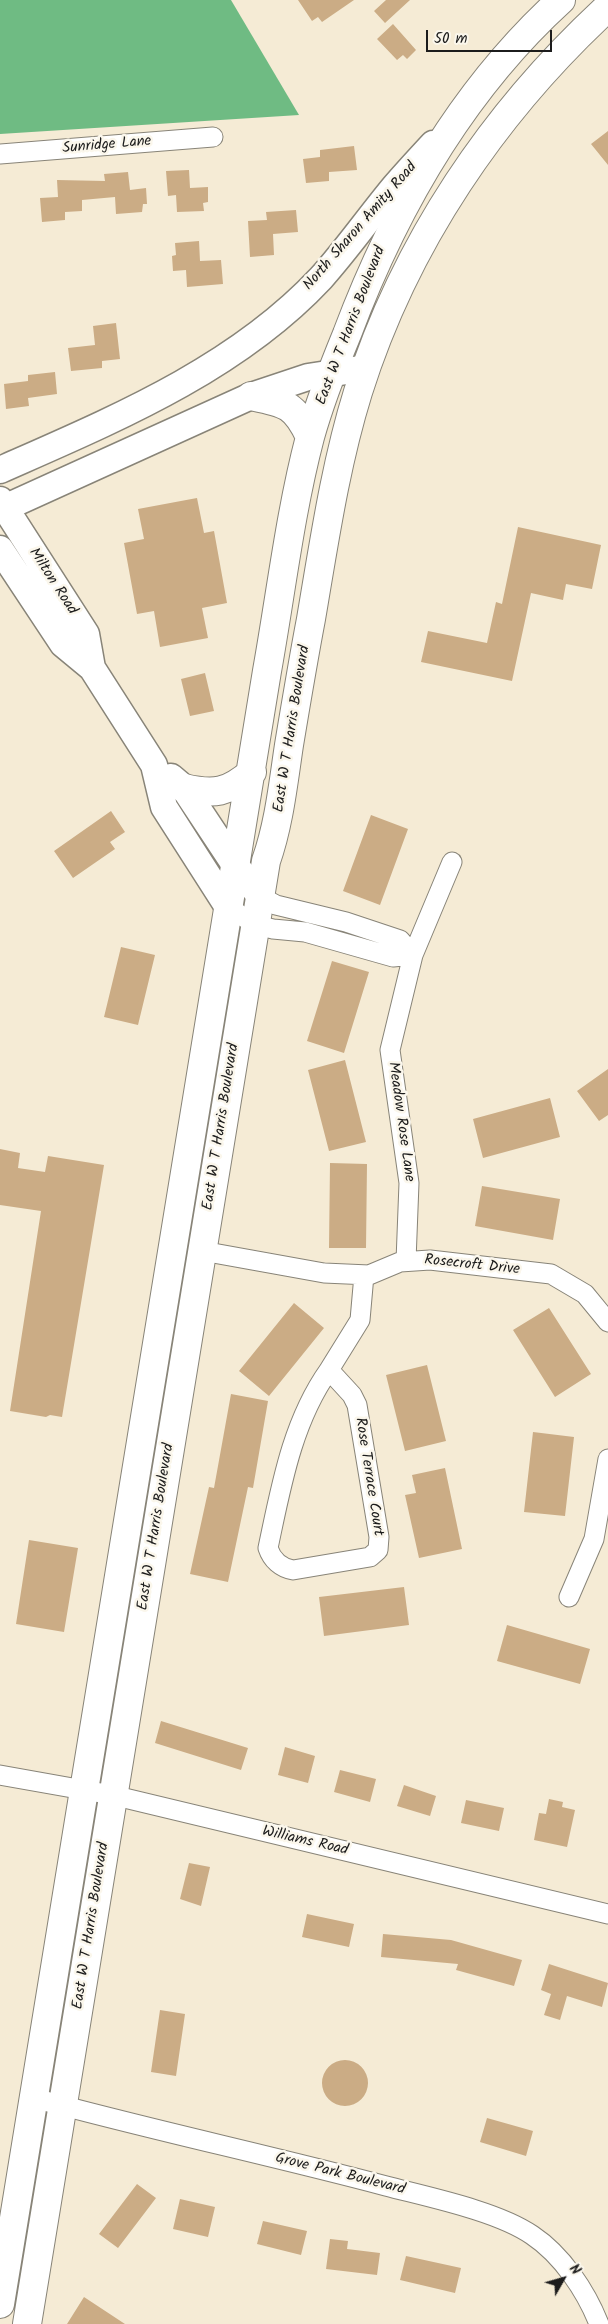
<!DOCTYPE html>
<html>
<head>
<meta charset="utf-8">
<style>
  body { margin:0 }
  #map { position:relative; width:608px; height:2324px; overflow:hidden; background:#f5ebd5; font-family:Kalam,sans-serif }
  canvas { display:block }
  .north { position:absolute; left:538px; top:2254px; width:50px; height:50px; -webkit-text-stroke:4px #fbf7ec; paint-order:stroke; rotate:52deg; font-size:14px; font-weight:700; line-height:20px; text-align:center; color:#1c1c1c }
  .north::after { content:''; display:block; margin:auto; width:18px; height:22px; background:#1c1c1c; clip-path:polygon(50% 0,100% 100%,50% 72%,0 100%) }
  .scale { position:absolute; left:426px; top:30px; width:126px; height:22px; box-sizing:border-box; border:2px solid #1c1c1c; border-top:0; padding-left:6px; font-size:15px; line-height:18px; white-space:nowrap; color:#1c1c1c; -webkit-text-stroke:4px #fbf7ec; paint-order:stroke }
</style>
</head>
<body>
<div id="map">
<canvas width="608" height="2324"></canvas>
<div class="north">N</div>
<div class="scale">50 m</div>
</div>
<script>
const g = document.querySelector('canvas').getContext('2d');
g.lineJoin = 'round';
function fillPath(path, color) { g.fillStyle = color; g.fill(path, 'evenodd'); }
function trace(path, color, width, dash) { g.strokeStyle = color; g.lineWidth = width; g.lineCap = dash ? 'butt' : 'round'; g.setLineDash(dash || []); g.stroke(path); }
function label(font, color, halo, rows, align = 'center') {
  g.font = font + ' Kalam,sans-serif'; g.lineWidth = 5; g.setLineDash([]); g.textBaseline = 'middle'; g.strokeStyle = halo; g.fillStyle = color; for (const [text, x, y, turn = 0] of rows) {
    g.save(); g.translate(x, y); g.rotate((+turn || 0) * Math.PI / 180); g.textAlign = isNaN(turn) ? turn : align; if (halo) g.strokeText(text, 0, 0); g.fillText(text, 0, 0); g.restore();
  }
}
const forest = new Path2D(`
  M 0,0 L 231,0 L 299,115 L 0,134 Z`);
const building = new Path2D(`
  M 298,0 L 354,0 L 322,22 L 318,17 L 312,21 Z
  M 386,0 L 410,0 L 385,23 L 374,11 Z
  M 393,24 L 416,50 L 407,59 L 403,55 L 397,60 L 377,39 Z
  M 608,131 L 608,165 L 591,144 Z
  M 354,146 L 357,170 L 329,172 L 329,181 L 306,183 L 303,159 L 320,157 L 320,150 Z
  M 189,170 L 190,188 L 208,187 L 208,202 L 203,203 L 204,211 L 177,212 L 176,195 L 168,196 L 166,171 Z
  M 128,172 L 130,190 L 146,188 L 147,204 L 143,204 L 142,212 L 116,214 L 115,197 L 82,200 L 82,211 L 65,212 L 65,220 L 42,222 L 40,198 L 58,197 L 57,180 L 105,181 L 104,174 Z
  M 296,210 L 298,232 L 273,234 L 274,255 L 250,257 L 248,221 L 267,220 L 266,212 Z
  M 199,241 L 200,261 L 221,260 L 223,284 L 187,287 L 186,270 L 173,271 L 172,256 L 176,255 L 175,243 Z
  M 116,323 L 120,359 L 102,361 L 102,368 L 71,371 L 68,348 L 95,345 L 93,326 Z
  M 55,372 L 57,394 L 28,398 L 29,406 L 6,409 L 4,384 L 28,381 L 28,375 Z
  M 197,498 L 204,533 L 214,531 L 227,603 L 202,608 L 208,638 L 160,647 L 154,611 L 137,614 L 124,543 L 144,539 L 138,509 Z
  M 518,527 L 601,545 L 592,589 L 566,584 L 563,600 L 531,593 L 512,681 L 421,662 L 428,631 L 487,643 L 496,602 L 502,604 Z
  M 205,673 L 214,711 L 190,716 L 181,679 Z
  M 111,811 L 125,832 L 110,842 L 115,849 L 73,878 L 54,851 Z
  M 371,815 L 408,829 L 380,905 L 343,891 Z
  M 121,947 L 155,955 L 138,1025 L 104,1017 Z
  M 332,961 L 369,972 L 344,1053 L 307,1041 Z
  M 345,1060 L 366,1142 L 329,1151 L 308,1070 Z
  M 608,1069 L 608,1115 L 599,1121 L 577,1091 Z
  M 550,1098 L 560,1137 L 483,1158 L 473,1119 Z
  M 0,1149 L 20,1153 L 18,1168 L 45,1172 L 48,1156 L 104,1165 L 62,1417 L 50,1415 L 46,1417 L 10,1411 L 41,1211 L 0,1205 Z
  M 330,1163 L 367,1164 L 366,1248 L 329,1248 Z
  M 482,1186 L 560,1199 L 553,1240 L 475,1226 Z
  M 294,1303 L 324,1328 L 269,1396 L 239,1371 Z
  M 549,1308 L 591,1374 L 555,1397 L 513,1330 Z
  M 427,1365 L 446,1441 L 405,1451 L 386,1375 Z
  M 231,1394 L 268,1401 L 253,1488 L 248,1487 L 228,1582 L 190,1574 L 209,1487 L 214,1488 Z
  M 533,1432 L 574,1437 L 565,1516 L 524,1512 Z
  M 445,1468 L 462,1549 L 419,1558 L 405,1495 L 416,1493 L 412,1475 Z
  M 29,1540 L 78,1548 L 64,1632 L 16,1624 Z
  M 404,1587 L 409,1625 L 324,1636 L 319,1597 Z
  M 507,1625 L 590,1649 L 580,1684 L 497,1661 Z
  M 161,1721 L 248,1748 L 241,1770 L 155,1743 Z
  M 285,1747 L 315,1756 L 308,1783 L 278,1775 Z
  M 340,1770 L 376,1779 L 370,1802 L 334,1792 Z
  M 404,1785 L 436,1796 L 430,1816 L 397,1806 Z
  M 549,1799 L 563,1802 L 562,1807 L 575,1810 L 567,1847 L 534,1840 L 539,1813 L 546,1814 Z
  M 466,1800 L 504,1808 L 499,1831 L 461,1823 Z
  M 189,1863 L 210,1867 L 201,1906 L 180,1899 Z
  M 307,1914 L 354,1924 L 349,1947 L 302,1937 Z
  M 383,1934 L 451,1940 L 522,1960 L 514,1986 L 456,1970 L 458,1964 L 381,1957 Z
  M 549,1964 L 608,1983 L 602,2007 L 567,1996 L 560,2020 L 544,2015 L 551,1994 L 541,1990 Z
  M 160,2010 L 185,2014 L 176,2076 L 151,2072 Z
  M322 2083a23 23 0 1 1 46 0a23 23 0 1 1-46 0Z
  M 487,2118 L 533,2131 L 526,2156 L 480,2142 Z
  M 137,2184 L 156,2198 L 118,2248 L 99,2234 Z
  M 180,2199 L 215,2207 L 208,2237 L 173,2229 Z
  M 263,2221 L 307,2231 L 301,2255 L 257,2244 Z
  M 330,2239 L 348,2241 L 347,2249 L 380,2253 L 377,2275 L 326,2269 Z
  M 406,2256 L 461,2268 L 455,2293 L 400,2280 Z
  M 84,2297 L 125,2324 L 67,2324 Z`);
const street = new Path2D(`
  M 0,154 L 213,137
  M 261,897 L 276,905 L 346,922 L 400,940 L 413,955
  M 228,907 L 256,925 L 273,929 L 305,932 L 393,957 L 413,955
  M 202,1251 L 324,1273 L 369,1275 L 400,1262 L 430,1260 L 551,1274 L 585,1294 L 608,1322
  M 406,1261 L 409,1183 L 390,1050 L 413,955 L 452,862
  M 329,1370 L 352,1395 L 357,1405 L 379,1537 L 378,1550 L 370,1557 L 293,1570 C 281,1568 272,1560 268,1548 C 281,1487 292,1422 329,1370 Z
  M 329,1370 L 360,1320 L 364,1275
  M 569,1597 L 594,1539 L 608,1459
  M 0,1775 L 112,1795 L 608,1914
  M 34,2098 C 151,2130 269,2155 386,2186 C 428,2197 497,2211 532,2235 C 562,2255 586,2291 599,2324`);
const secondary = new Path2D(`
  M 0,470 C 113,420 235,370 321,278 C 347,249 370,216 395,186 C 407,172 420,158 433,144
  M 0,500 L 86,634 L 92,668
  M 0,510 L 251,396 L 308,377 L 366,368
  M 0,549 L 63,644 L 92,668 L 154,765 L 164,807 L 228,907
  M 171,777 L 184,788 L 235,865 L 261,897`);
const primary = new Path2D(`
  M 251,396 C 285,403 295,404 310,437
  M 184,788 C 214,795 228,793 252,772
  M 0,2304 L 267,671 C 281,593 290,513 310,437 C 320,401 333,368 347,334 C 394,209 462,90 561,0
  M 27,2324 L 266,861 C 279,824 283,785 289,745 C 296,703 303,661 311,619 C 324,543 335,466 358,392 C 405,243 494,112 608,7`);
const streetNames = [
  ["Sunridge Lane",107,146,-5],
  ["North Sharon Amity Road",361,227,-49],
  ["East W T Harris Boulevard",352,326,-69],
  ["Milton Road",52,582,57],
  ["East W T Harris Boulevard",293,729,-81],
  ["Meadow Rose Lane",400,1122,82],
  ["East W T Harris Boulevard",222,1127,-81],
  ["Rosecroft Drive",472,1266,6],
  ["Rose Terrace Court",368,1477,81],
  ["East W T Harris Boulevard",157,1527,-81],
  ["Williams Road",305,1842,13],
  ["East W T Harris Boulevard",92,1926,-81],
  ["Grove Park Boulevard",340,2175,14]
];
fillPath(forest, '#6fbb83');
fillPath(building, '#cbac85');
trace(street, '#888478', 21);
trace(secondary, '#888478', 29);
trace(primary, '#888478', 30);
trace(street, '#fff', 19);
trace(secondary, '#fff', 26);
trace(primary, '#fff', 28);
label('15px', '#1c1c1c', '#fbf7ec', streetNames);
</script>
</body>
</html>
